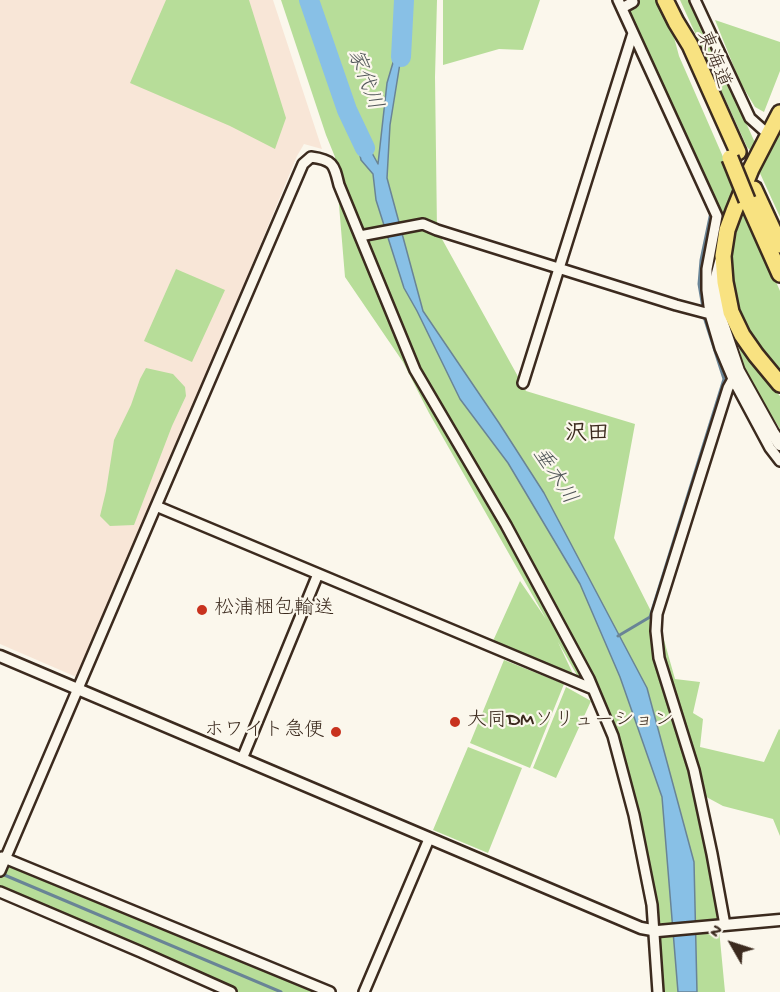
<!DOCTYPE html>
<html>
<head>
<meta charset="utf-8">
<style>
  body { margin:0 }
  #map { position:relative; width:780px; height:992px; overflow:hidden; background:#fbf7ec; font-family:"Gochi Hand",sans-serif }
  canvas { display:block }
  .north { position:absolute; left:702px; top:914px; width:60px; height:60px; -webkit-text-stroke:4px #fbf7ec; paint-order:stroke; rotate:309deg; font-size:16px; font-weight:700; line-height:24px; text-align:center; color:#3b2a1e }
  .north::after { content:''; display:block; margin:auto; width:21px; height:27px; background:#3b2a1e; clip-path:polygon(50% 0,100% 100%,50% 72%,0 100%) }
</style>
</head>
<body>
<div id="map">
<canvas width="780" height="992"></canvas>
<div class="north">N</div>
</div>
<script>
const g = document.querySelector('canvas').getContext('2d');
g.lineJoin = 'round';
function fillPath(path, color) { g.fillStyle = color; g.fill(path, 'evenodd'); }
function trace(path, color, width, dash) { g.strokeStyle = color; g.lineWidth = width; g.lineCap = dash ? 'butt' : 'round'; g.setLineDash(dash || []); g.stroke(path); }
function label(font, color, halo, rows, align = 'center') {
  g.font = font + ' "Gochi Hand","Klee One",sans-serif'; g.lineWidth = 4.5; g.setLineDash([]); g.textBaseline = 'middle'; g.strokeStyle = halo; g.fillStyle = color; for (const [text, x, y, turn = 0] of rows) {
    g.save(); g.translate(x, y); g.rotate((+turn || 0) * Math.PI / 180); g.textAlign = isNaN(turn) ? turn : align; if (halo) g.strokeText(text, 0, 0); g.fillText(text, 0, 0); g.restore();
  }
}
const built = new Path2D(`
  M 0,0 L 273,0 L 322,149 L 304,144 L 297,156 L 81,679 L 0,644 Z`);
const green = new Path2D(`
  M 166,0 L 249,0 L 286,118 L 275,149 L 230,126 L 130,83 Z
  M 281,0 L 437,0 L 435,77 L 437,230 L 526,391 L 635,424 L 614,538 L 662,633 L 675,679 L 700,682 L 693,713 L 703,719 L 700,747 L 764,762 L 779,729 L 780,730 L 780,836 L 773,819 L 723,806 L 699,793 L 713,866 L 725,992 L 657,992 L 643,859 L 595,687 L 578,677 L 558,642 L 573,674 L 493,641 L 520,581 L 546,619 L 429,413 L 403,362 L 345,277 L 335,157 L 326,135 Z
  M 443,0 L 540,0 L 523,50 L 499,49 L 443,65 Z
  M 622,0 L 671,0 L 671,26 L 679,56 L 737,189 L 720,237 L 711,277 L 711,268 L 721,215 Z
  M 680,0 L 691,0 L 756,145 L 750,150 L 747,147 Z
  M 715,20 L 780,42 L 780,71 L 764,112 L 755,107 L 740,82 Z
  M 780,125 L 780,217 L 759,171 Z
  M 743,205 L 780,291 L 780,374 C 769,360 755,345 747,330 C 730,301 725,263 734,231 C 736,222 740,213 743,205 Z
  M 176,269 L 225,290 L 192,362 L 144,341 Z
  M 739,347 L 780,396 L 780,429 L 745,373 Z
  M 146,368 L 173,374 L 185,387 L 186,396 L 172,426 L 134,525 L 110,526 L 100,516 L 106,491 L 114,440 L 131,405 L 140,379 Z
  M 504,660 L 564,684 L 530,768 L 470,743 Z
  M 566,687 L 591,701 L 556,778 L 533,768 Z
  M 468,747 L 522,768 L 488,853 L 433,830 Z
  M 0,856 L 326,992 L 231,992 L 0,887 Z`);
const water = new Path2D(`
  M 402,32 L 401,57 L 390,125 L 387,178 L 423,311 L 499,423 L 544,493 L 647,688 L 694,862 L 697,992 L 678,992 L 662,797 L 620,677 L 580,584 L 508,463 L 460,399 L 417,311 L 404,288 L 376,200 L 373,174 L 361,160 L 352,116 L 378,164 L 387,83 Z`);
const stream = new Path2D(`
  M 618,636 L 650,617 L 724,379 L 705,320 L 699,284 L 701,260 L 711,212
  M 2,874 L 281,992`);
const river = new Path2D(`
  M 309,0 L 347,110 L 365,148
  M 401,57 L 404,0`);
const minor = new Path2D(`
  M 618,0 L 717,216 L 707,269 L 707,290 L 710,314 L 720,348 L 733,379 L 770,448 L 780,461
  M 695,0 L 750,118 L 769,135
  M 622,8 L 633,2
  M 360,236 L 423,224 L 437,230 L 676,305 L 710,314
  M 523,383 L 633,33
  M 593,689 L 156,506 L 303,164 L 311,157 C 334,160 334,165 339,185 L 415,370 L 506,525 L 589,679 L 613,736 L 634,815 L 652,905 L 658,992
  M 242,759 L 318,574
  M 2,857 L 330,992
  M 0,871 L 156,506
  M 0,892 L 141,952 L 231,992
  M 725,925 L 712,854 L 694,770 L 659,658 L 656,631 L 657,614 L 728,388 L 733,379
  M 364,992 L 429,839`);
const tertiary = new Path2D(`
  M 0,656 L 641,928 L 658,931 L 780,920`);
const secondary = new Path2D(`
  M 721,262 L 716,281 L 716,299 L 720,318 L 738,371 L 772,432 L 780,444`);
const trunk = new Path2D(`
  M 665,0 L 676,22 L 690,45 L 738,152
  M 780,113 L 751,169 L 734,211 L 727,230 L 723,256 L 725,282 L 731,312 L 742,335 L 756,355 L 780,384
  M 754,189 L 780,245
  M 747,200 L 780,274`);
const trunkBridge = new Path2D(`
  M 730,158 L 747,200`);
const markers = [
  [202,610,6,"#c8321e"],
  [455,722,6,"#c8321e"],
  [336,732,6,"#c8321e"]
];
const streetNames = [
  ["東海道",712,60,68]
];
const poiNames = [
  ["松浦梱包輸送",214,610],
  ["大同DMソリューション",467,722],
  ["ホワイト急便",324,732,"right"]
];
const waterNames = [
  ["家代川",363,80,69],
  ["垂木川",553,477,57]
];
const quarterNames = [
  ["沢田",587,436]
];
fillPath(built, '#f8e6d7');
fillPath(green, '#b7dd99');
fillPath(water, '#88c0e6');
trace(water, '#698496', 1.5);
trace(stream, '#698496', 3);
trace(river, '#88c0e6', 20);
trace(minor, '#3b2a1e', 14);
trace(tertiary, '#3b2a1e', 15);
trace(secondary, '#3b2a1e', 16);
trace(trunk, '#3b2a1e', 20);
trace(minor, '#fbf7ec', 9);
trace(tertiary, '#fbf7ec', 10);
trace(secondary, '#fbf7ec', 12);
trace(trunk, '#f8e281', 15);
trace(trunkBridge, '#3b2a1e', 20, []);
trace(trunkBridge, '#f8e281', 15);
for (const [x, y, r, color] of markers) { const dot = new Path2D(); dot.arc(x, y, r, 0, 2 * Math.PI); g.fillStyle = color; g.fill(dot); trace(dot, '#fbf7ec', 2); }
label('20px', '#3b2a1e', '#fbf7ec', streetNames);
label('20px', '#3b2a1e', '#fbf7ec', poiNames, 'left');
label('italic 21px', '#52575a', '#fbf7ec', waterNames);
label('bold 22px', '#3b2a1e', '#fbf7ec', quarterNames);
</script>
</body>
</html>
